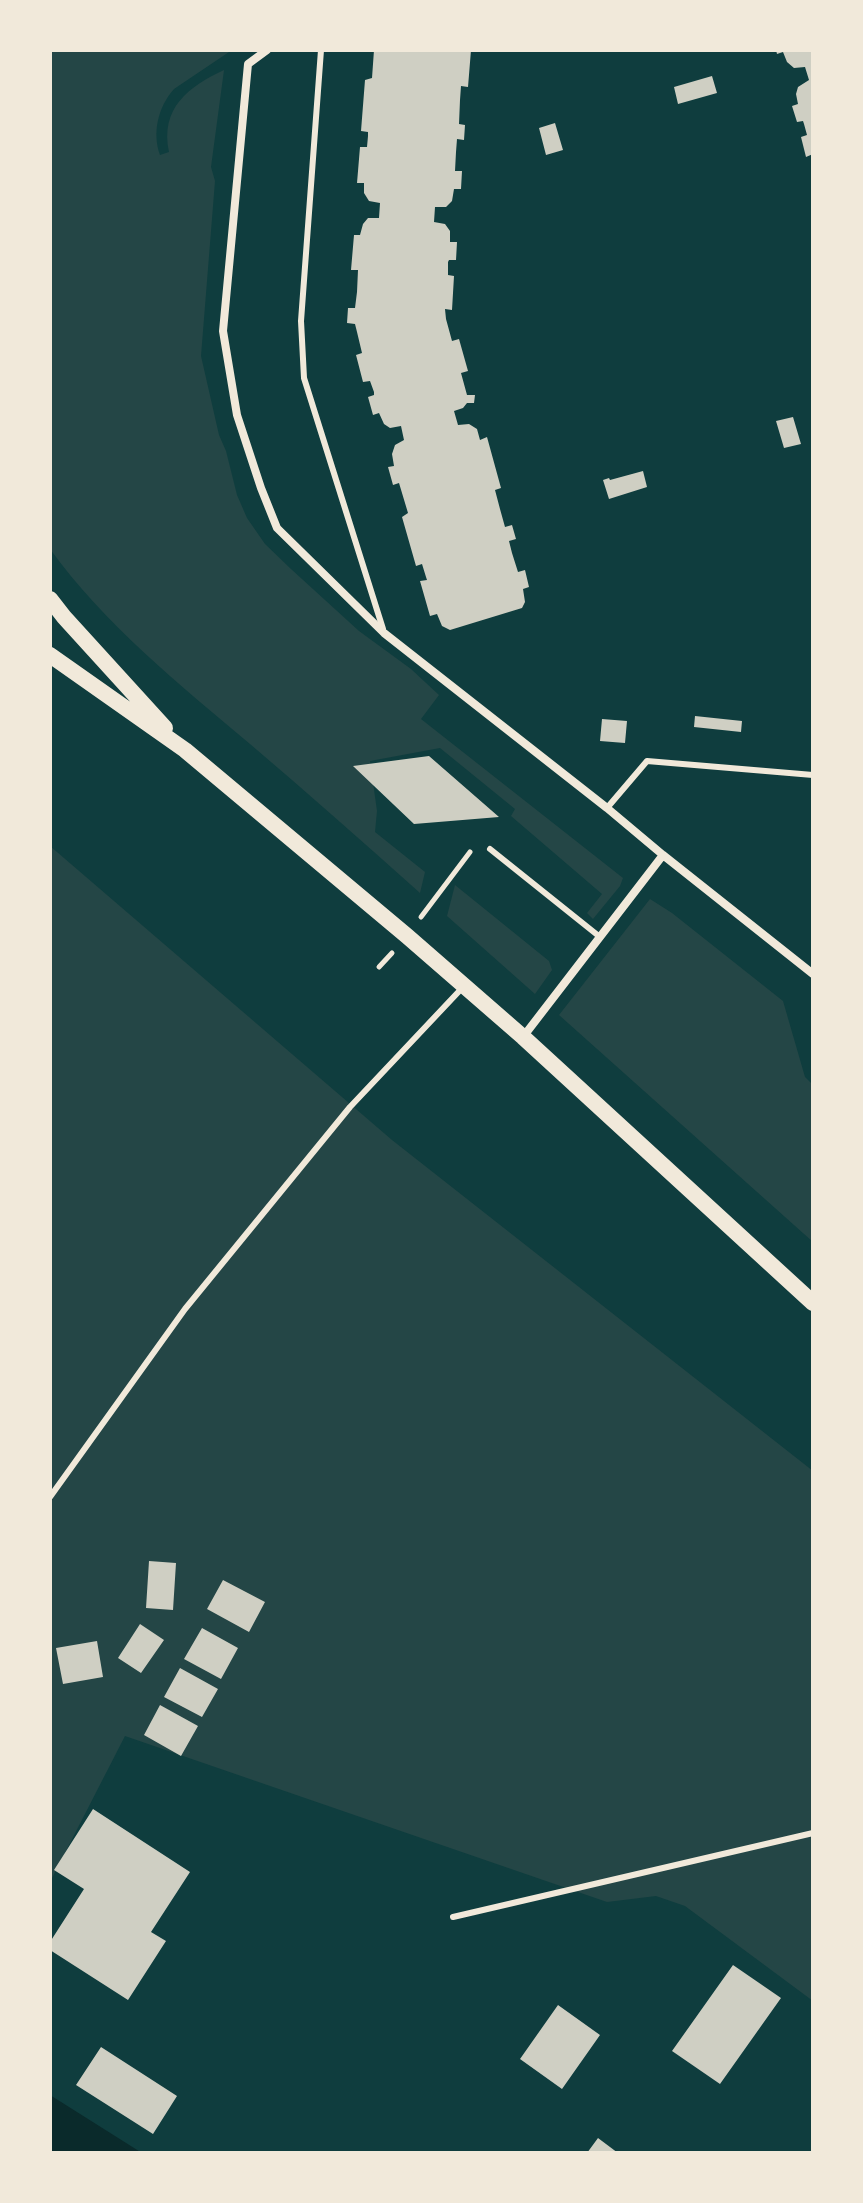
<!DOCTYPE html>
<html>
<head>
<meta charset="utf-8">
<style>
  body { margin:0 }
  #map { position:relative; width:863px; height:2203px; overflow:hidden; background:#0f3d3e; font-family:Barlow,sans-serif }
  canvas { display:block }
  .frame { position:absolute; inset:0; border:52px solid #f1e9da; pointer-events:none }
</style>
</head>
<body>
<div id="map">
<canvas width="863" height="2203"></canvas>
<div class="frame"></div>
</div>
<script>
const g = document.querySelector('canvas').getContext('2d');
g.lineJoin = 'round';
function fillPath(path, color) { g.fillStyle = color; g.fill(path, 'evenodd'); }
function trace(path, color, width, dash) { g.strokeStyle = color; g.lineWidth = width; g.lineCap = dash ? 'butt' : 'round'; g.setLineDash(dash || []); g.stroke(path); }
const green = new Path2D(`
  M 50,50 L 232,50 L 174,89 C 158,107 152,133 160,155 L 169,152 C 160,108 188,87 224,70 L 211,167 L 215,181 L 201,356 L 219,435 L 226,451 L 237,495 L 247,518 L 265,544 L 291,569 L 359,631 L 411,669 L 439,695 L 421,719 L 623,878 L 620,886 L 593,919 L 587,913 L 602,894 L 511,816 L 515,809 L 440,748 L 370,761 L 377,811 L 375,832 L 425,872 L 420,893 C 364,843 308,793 250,744 C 179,684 105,625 50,549 Z
  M 50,846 L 392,1140 L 813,1471 L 813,2001 L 685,1906 L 656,1896 L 607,1902 L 125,1736 L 50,1882 Z
  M 455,885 L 549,961 L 552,970 L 535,994 L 447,916 Z
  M 650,899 L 672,913 L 783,1001 L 805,1077 L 813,1085 L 813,1242 L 559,1015 Z`);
const water = new Path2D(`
  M 50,2095 L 142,2153 L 50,2153 Z`);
const building = new Path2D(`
  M 374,50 L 471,50 L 468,87 L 461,86 L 460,100 L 459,124 L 465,125 L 464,140 L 457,139 L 456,152 L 455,171 L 462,171 L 461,189 L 454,189 L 452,201 L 446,207 L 435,207 L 434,222 L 445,224 L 450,231 L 450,242 L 457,242 L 456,260 L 449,260 L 448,262 L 448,275 L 454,276 L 452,310 L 445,309 L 446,319 L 452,341 L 459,339 L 468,371 L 461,373 L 467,395 L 475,395 L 474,403 L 467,403 L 463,408 L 454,411 L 458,425 L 469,424 L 477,429 L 480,440 L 487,437 L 501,488 L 495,490 L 500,509 L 505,527 L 512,525 L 516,539 L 509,541 L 512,553 L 518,572 L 525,570 L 529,587 L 523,589 L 525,602 L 522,608 L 450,630 L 442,626 L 437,614 L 430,616 L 420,581 L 427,580 L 426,577 L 422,564 L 416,566 L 402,517 L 408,513 L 399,483 L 393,485 L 388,467 L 394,466 L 392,454 L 395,445 L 404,440 L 401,426 L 390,428 L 384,424 L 379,413 L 373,415 L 368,397 L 374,395 L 374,392 L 370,381 L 363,382 L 356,355 L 362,353 L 357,332 L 355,324 L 347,323 L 348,308 L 355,308 L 357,292 L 358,270 L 351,270 L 354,235 L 360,235 L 363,224 L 368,218 L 379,218 L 380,203 L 369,201 L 364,193 L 364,183 L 357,183 L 360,147 L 367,147 L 368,136 L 368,132 L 361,131 L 365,80 L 372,78 Z
  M 776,50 L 813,50 L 813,154 L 806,157 L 801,137 L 807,135 L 804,124 L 803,121 L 797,122 L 792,106 L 798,104 L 796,94 L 798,87 L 809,80 L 805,67 L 794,68 L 787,62 L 783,52 L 777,54 Z
  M 712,76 L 717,93 L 678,104 L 674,87 Z
  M 555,123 L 563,150 L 546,155 L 539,128 Z
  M 793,417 L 801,444 L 784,448 L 776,421 Z
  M 643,471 L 647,487 L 609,499 L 603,480 L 609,478 L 610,480 Z
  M 695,716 L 742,721 L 741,732 L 694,727 Z
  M 602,719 L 627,721 L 625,743 L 600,741 Z
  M 429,756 L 499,817 L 414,824 L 353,766 Z
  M 149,1561 L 176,1563 L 173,1610 L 146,1608 Z
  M 223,1580 L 265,1602 L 249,1632 L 207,1609 Z
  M 140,1624 L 164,1640 L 141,1673 L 118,1658 Z
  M 202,1628 L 238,1648 L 221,1679 L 184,1659 Z
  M 97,1641 L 103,1677 L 63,1684 L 56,1648 Z
  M 180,1668 L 218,1689 L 202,1717 L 164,1697 Z
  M 160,1705 L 198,1726 L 181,1756 L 144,1735 Z
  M 93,1809 L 190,1872 L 151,1932 L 166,1941 L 128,2000 L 50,1950 L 50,1942 L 84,1889 L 54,1870 Z
  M 733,1965 L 781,1998 L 720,2084 L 672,2051 Z
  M 558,2005 L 600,2035 L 562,2089 L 520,2059 Z
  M 101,2047 L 177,2096 L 153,2134 L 76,2085 Z
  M 598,2138 L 618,2153 L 587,2153 Z`);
const path = new Path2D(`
  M 421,917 L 470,852
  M 379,967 L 392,953`);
const service = new Path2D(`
  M 321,50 L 301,321 L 304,378 L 383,629
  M 607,808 L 647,761 L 813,775
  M 490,849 L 600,937
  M 50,1497 L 185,1309 L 350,1107 L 464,986
  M 453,1917 L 813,1833`);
const minor = new Path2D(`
  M 267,50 L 248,64 L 223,331 L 237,415 L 261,488 L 277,528 L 384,633 L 607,808 L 663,855 L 813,974
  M 523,1037 L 663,855`);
const secondary = new Path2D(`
  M 50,599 L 64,617 L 165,728
  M 50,655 L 185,750 L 407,936 L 523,1037 L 813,1303`);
fillPath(green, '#244646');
fillPath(water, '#0a2a2b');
fillPath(building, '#cfcfc3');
trace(path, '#f1e9da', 5);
trace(service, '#f1e9da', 6);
trace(minor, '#f1e9da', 8);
trace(secondary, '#f1e9da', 16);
</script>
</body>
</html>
